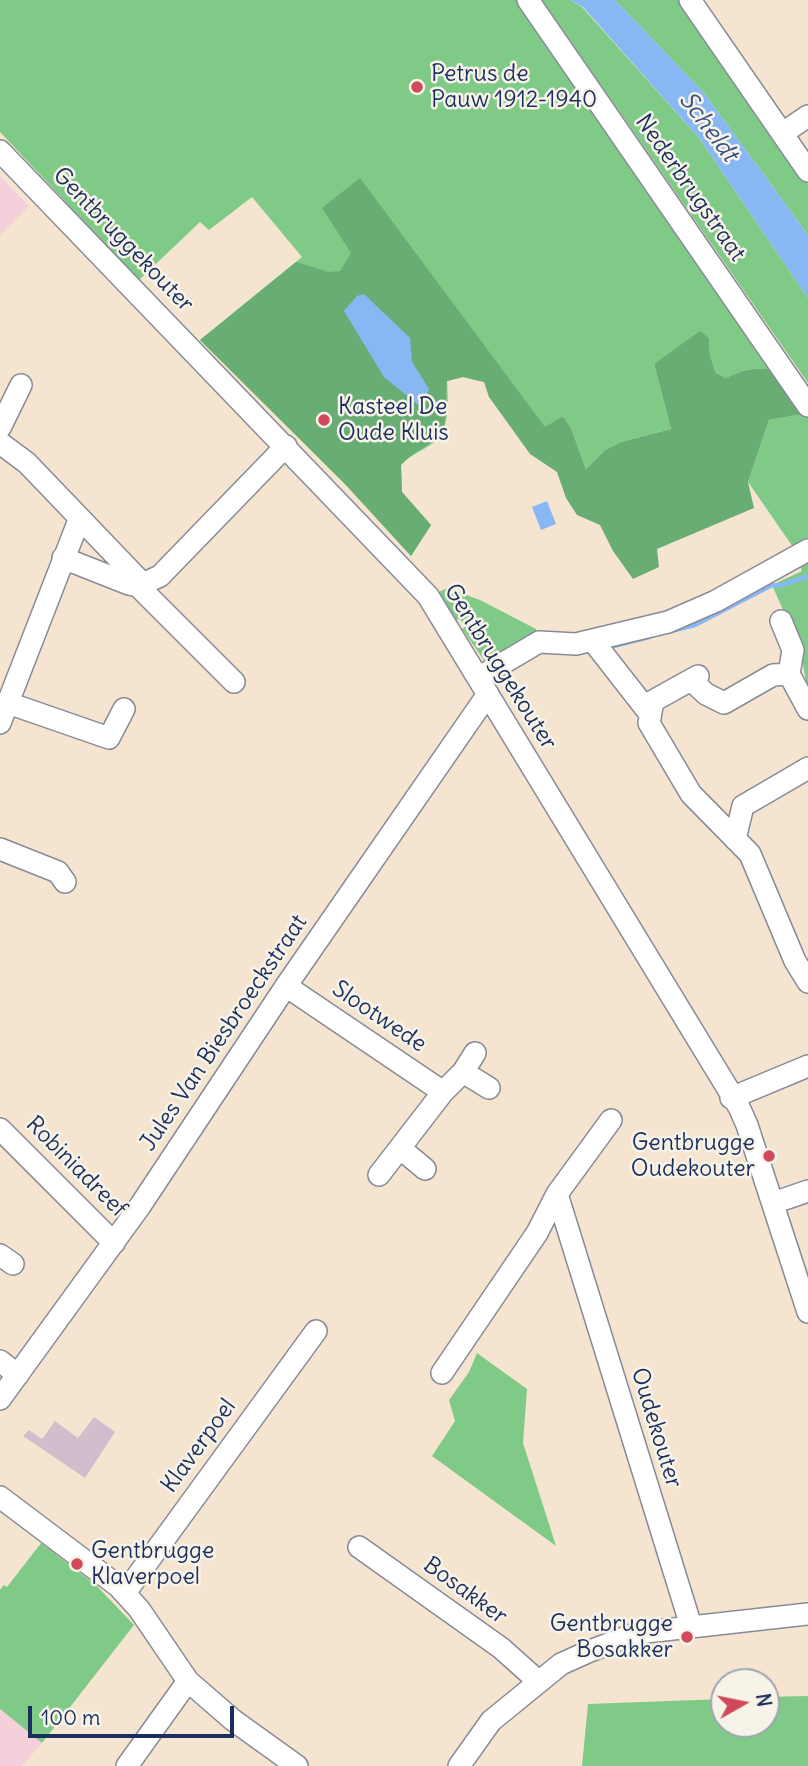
<!DOCTYPE html>
<html>
<head>
<meta charset="utf-8">
<style>
  body { margin:0 }
  #map { position:relative; width:808px; height:1766px; overflow:hidden; background:#f5e5d0; font-family:Delius,sans-serif }
  canvas { display:block }
  .north { position:absolute; left:710px; top:1668px; width:70px; height:70px; box-sizing:border-box; background:#f7f3e8; border:2px solid #9fa5b1; border-radius:50%; rotate:81deg; font-size:19px; font-weight:700; line-height:28px; text-align:center; color:#1b2f5e }
  .north::after { content:''; display:block; margin:auto; width:24px; height:32px; background:#d1495b; clip-path:polygon(50% 0,100% 100%,50% 72%,0 100%) }
  .scale { position:absolute; left:28px; top:1706px; width:206px; height:32px; box-sizing:border-box; border:4px solid #1b2f5e; border-top:0; padding-left:9px; font-size:21px; line-height:24px; white-space:nowrap; color:#1b2f5e; -webkit-text-stroke:5px #f7f3e8; paint-order:stroke }
</style>
</head>
<body>
<div id="map">
<canvas width="808" height="1766"></canvas>
<div class="north">N</div>
<div class="scale">100 m</div>
</div>
<script>
const g = document.querySelector('canvas').getContext('2d');
g.lineJoin = 'round';
function fillPath(path, color) { g.fillStyle = color; g.fill(path, 'evenodd'); }
function trace(path, color, width, dash) { g.strokeStyle = color; g.lineWidth = width; g.lineCap = dash ? 'butt' : 'round'; g.setLineDash(dash || []); g.stroke(path); }
function label(font, color, halo, rows, align = 'center') {
  g.font = font + ' Delius,sans-serif'; g.lineWidth = 5; g.setLineDash([]); g.textBaseline = 'middle'; g.strokeStyle = halo; g.fillStyle = color; for (const [text, x, y, turn = 0] of rows) {
    g.save(); g.translate(x, y); g.rotate((+turn || 0) * Math.PI / 180); g.textAlign = isNaN(turn) ? turn : align; if (halo) g.strokeText(text, 0, 0); g.fillText(text, 0, 0); g.restore();
  }
}
const built = new Path2D(`
  M 0,176 L 29,206 L 0,235 Z
  M 0,1709 L 42,1743 L 22,1766 L 0,1766 Z`);
const industrial = new Path2D(`
  M 94,1417 L 115,1432 L 85,1478 L 23,1436 L 29,1430 L 42,1439 L 55,1421 L 78,1438 Z`);
const green = new Path2D(`
  M 0,0 L 521,0 L 774,370 C 756,367 742,370 726,378 L 716,373 L 710,357 L 709,338 L 654,364 L 671,429 L 621,442 L 605,450 L 586,469 L 571,428 L 563,416 L 545,428 L 500,368 L 484,382 L 463,377 L 447,381 C 448,401 451,429 433,443 C 423,451 411,454 401,465 L 402,492 L 431,525 L 411,556 L 344,483 L 200,340 L 302,257 L 252,197 L 209,230 L 200,222 L 139,280 L 0,132 Z
  M 542,0 L 570,0 L 582,7 L 699,138 L 808,298 L 808,383 Z
  M 615,0 L 681,0 L 808,184 L 808,235 L 704,93 Z
  M 808,413 L 808,693 L 800,648 L 772,585 L 802,571 L 793,547 L 748,482 L 769,420 Z
  M 447,588 L 480,600 L 536,629 L 536,639 L 486,663 L 462,629 L 465,627 L 460,619 L 456,620 L 437,593 Z
  M 477,1353 L 527,1389 L 523,1443 L 556,1546 L 432,1456 L 455,1421 L 449,1400 L 469,1372 Z
  M 41,1543 L 96,1585 L 134,1625 L 42,1743 L 0,1709 L 0,1590 L 4,1585 L 7,1587 Z
  M 808,1696 L 808,1766 L 582,1766 L 588,1704 L 724,1699 L 724,1724 L 766,1724 L 766,1697 Z`);
const forest = new Path2D(`
  M 360,178 L 545,427 L 563,416 L 571,428 L 586,469 L 605,450 L 621,442 L 671,429 L 654,364 L 700,331 L 709,338 L 710,356 L 716,373 L 726,378 C 742,370 756,367 774,370 L 808,413 L 769,420 L 748,482 L 754,508 L 657,549 L 659,567 L 633,579 L 613,551 L 600,525 L 577,515 L 566,498 L 557,472 L 530,454 L 489,397 L 484,382 L 463,377 L 447,381 L 444,432 C 431,445 414,451 401,465 L 402,492 L 431,525 L 411,556 L 344,483 L 200,340 L 296,262 L 329,272 L 340,271 L 351,253 L 322,208 Z`);
const water = new Path2D(`
  M 570,0 L 615,0 L 704,93 L 808,235 L 808,298 L 699,138 L 583,7 Z
  M 364,294 L 410,338 L 412,362 L 429,389 L 422,408 L 384,377 L 344,311 L 357,296 Z
  M 547,501 L 556,524 L 541,530 L 532,507 Z`);
const stream = new Path2D(`
  M 671,631 L 695,625 L 772,585 L 779,586 L 808,576
  M 606,648 L 649,637`);
const minor = new Path2D(`
  M 528,0 L 808,406
  M 690,0 L 808,171
  M 783,133 L 808,116
  M 0,151 L 428,596 L 739,1107 L 747,1125 L 808,1312
  M 0,428 L 21,385
  M 0,443 L 27,463 L 142,583
  M 63,558 L 129,584 L 138,586 L 160,576 L 286,446
  M 138,586 L 234,682
  M 781,621 L 793,650 L 789,674
  M 593,641 L 650,714
  M 698,676 L 653,701 L 649,723 L 691,794 L 750,854 L 795,961 L 808,982
  M 478,678 L 539,642 L 576,644 L 668,622 L 716,601 L 808,550
  M 691,680 L 706,694 L 724,703 L 773,675 L 789,674 L 808,709
  M 8,703 L 109,738 L 124,709
  M 0,723 L 79,520
  M 735,839 L 743,806 L 808,768
  M 0,849 L 58,872 L 65,882
  M 286,986 L 443,1092 L 379,1175
  M 463,1072 L 489,1088
  M 443,1092 L 463,1072 L 475,1053
  M 731,1098 L 808,1066
  M 0,1129 L 114,1243
  M 401,1149 L 425,1169
  M 557,1194 L 691,1626
  M 773,1203 L 808,1191
  M 0,1255 L 13,1264
  M 0,1361 L 18,1375
  M 442,1373 L 537,1233 L 557,1194 L 611,1120
  M 0,1399 L 140,1206 L 286,986 L 488,694
  M 0,1497 L 118,1586 L 139,1609 L 188,1681 L 233,1720 L 297,1766
  M 359,1547 L 501,1648 L 538,1681
  M 125,1593 L 316,1331
  M 127,1766 L 188,1681
  M 459,1766 L 491,1721 L 561,1664 L 590,1651 L 637,1633 L 808,1614`);
const markers = [
  [417,87,7,"#d1495b"],
  [324,420,7,"#d1495b"],
  [769,1156,7,"#d1495b"],
  [77,1564,7,"#d1495b"],
  [687,1637,7,"#d1495b"]
];
const poiNames = [
  ["Petrus de",431,74],
  ["Pauw 1912-1940",431,100],
  ["Kasteel De",338,407],
  ["Oude Kluis",338,433],
  ["Gentbrugge",755,1143,"right"],
  ["Oudekouter",755,1169,"right"],
  ["Gentbrugge",91,1551],
  ["Klaverpoel",91,1577],
  ["Gentbrugge",673,1624,"right"],
  ["Bosakker",673,1650,"right"]
];
const streetNames = [
  ["Nederbrugstraat",690,188,55],
  ["Gentbruggekouter",123,240,46],
  ["Gentbruggekouter",500,667,58],
  ["Slootwede",379,1017,34],
  ["Jules Van Biesbroeckstraat",224,1033,-56],
  ["Robiniadreef",76,1167,45],
  ["Oudekouter",656,1428,73],
  ["Klaverpoel",199,1446,-54],
  ["Bosakker",465,1591,36]
];
const waterNames = [
  ["Scheldt",708,127,53]
];
fillPath(built, '#f5cfda');
fillPath(industrial, '#d1bdcb');
fillPath(green, '#80ca87');
fillPath(forest, '#68ae74');
fillPath(water, '#88b8f3');
trace(stream, '#88b8f3', 4.5);
trace(minor, '#888a97', 24);
trace(minor, '#fff', 21);
for (const [x, y, r, color] of markers) { const dot = new Path2D(); dot.arc(x, y, r, 0, 2 * Math.PI); g.fillStyle = color; g.fill(dot); trace(dot, '#f7f3e8', 2.5); }
label('23px', '#1b2f5e', '#f7f3e8', poiNames, 'left');
label('23px', '#1b2f5e', '#f7f3e8', streetNames);
label('italic 24px', '#365183', '#f7f3e8', waterNames);
</script>
</body>
</html>
